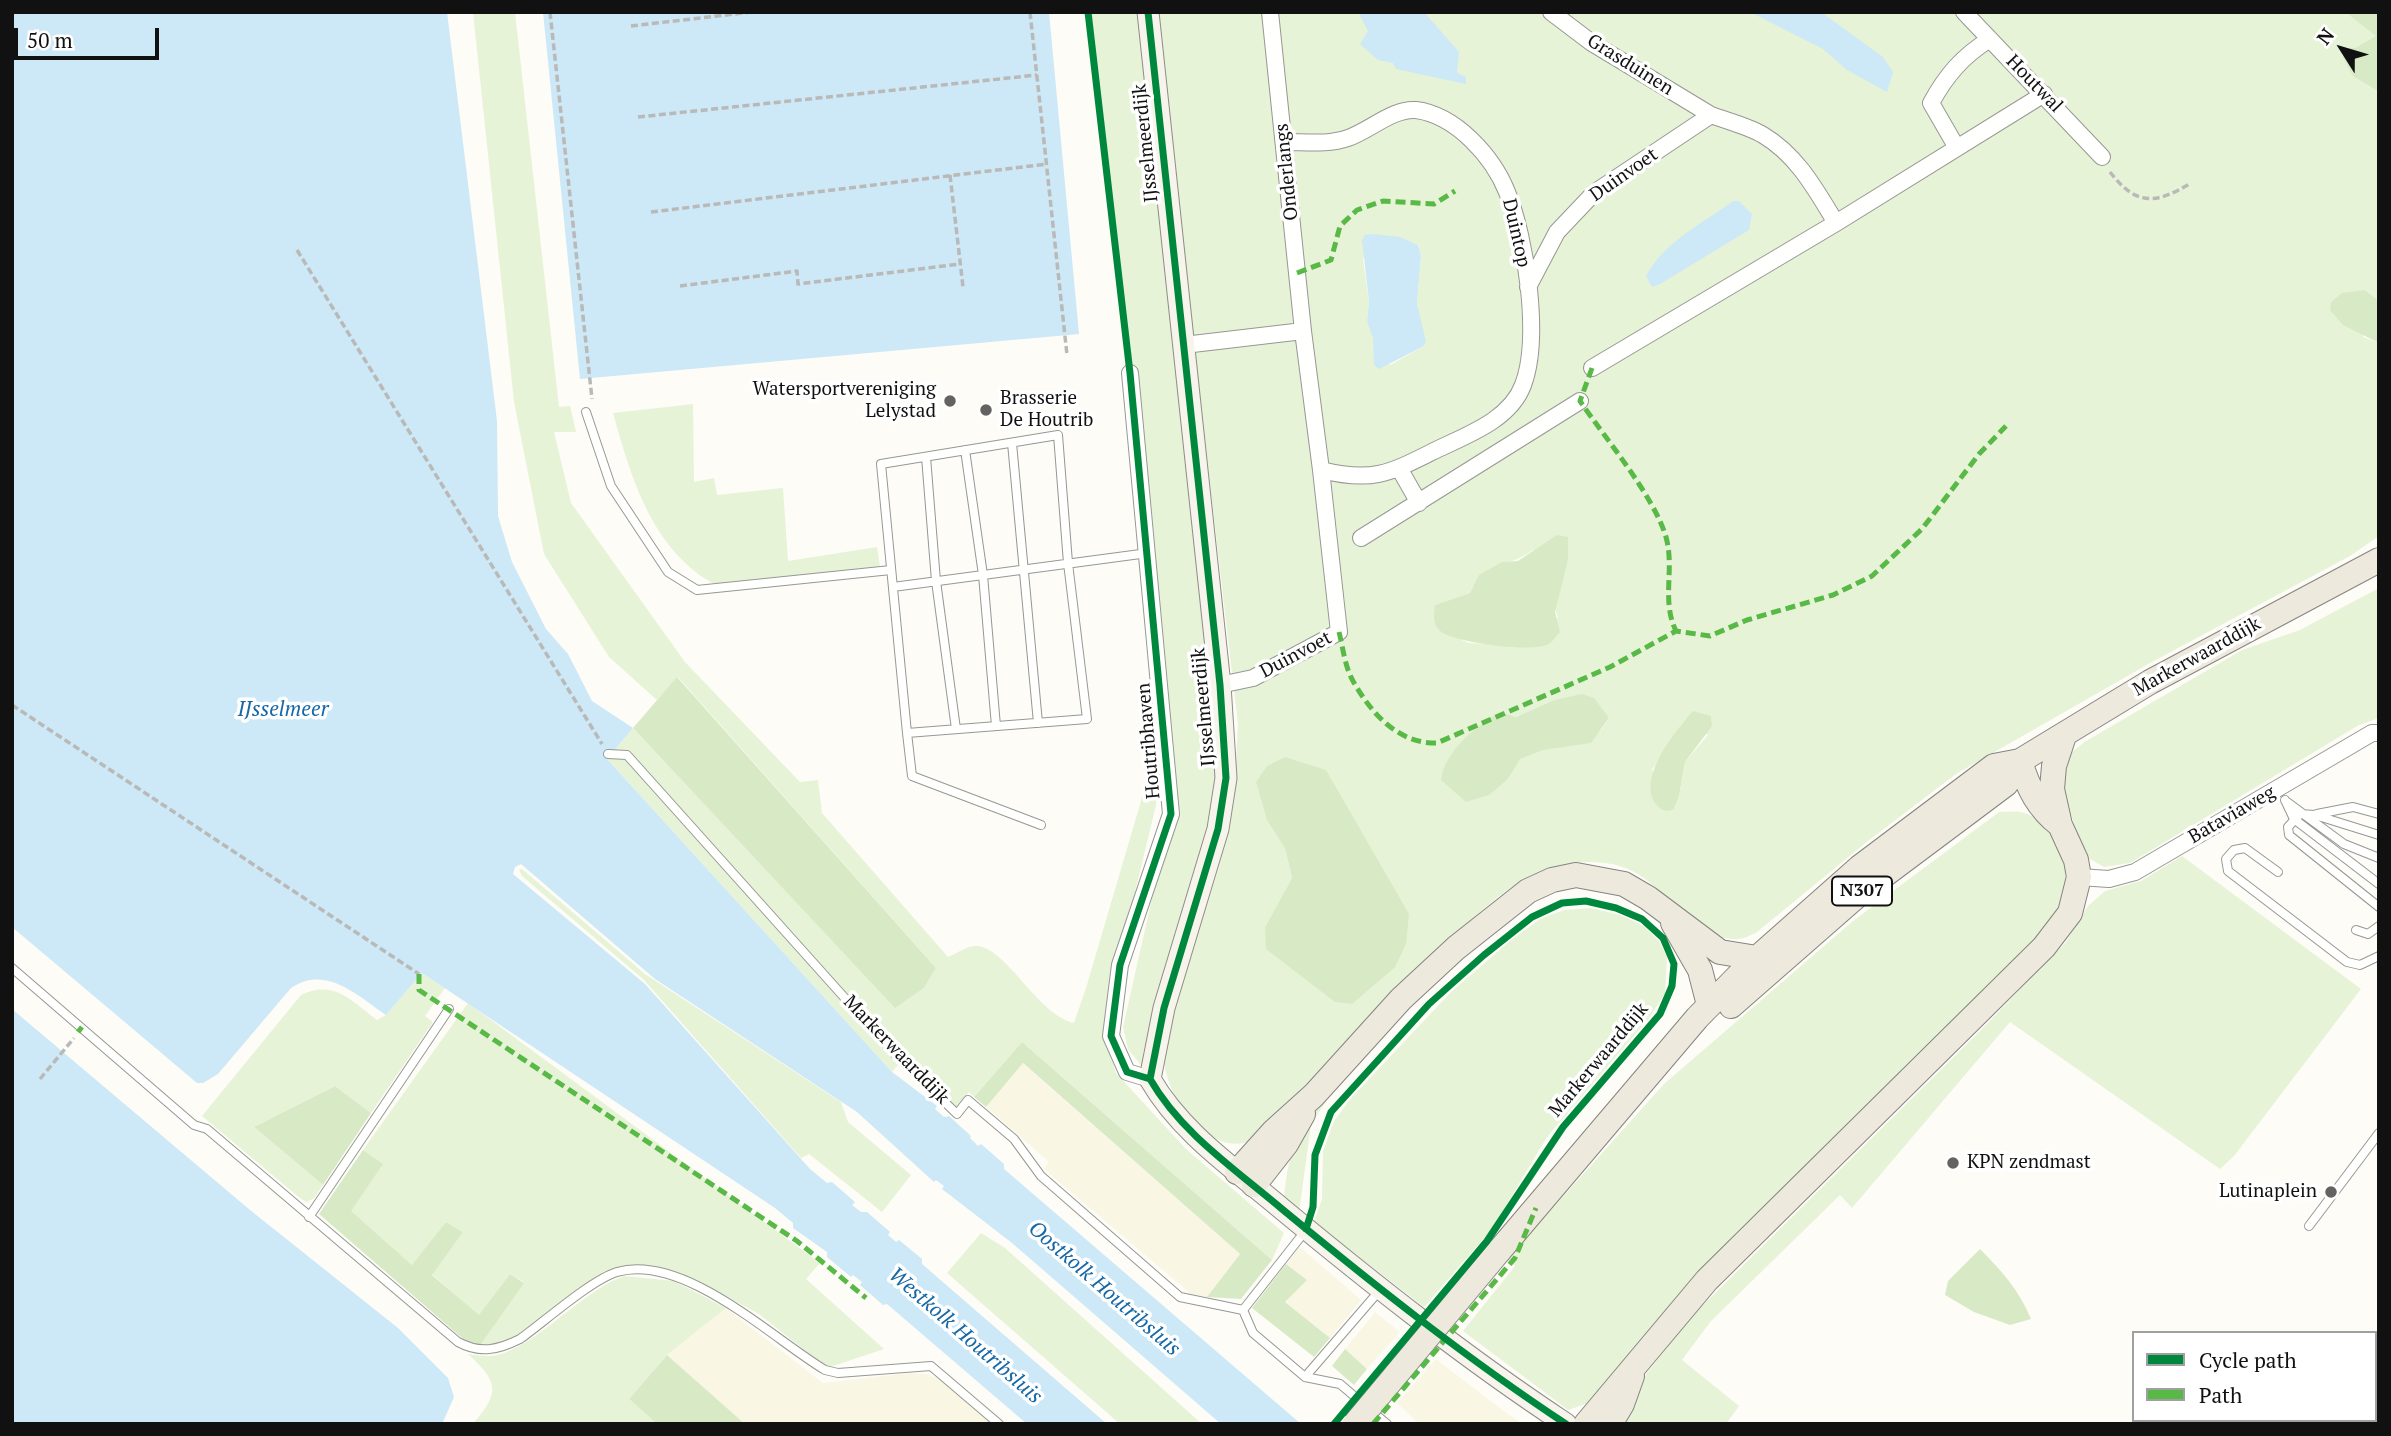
<!DOCTYPE html>
<html>
<head>
<meta charset="utf-8">
<style>
  body { margin:0 }
  #map { position:relative; width:2391px; height:1436px; overflow:hidden; background:#fdfcf7; font-family:"PT Serif",serif }
  canvas { display:block }
  .frame { position:absolute; inset:0; border:14px solid #111; pointer-events:none }
  .legend { position:absolute; left:2132px; top:1331px; width:245px; height:91px; box-sizing:border-box; background:#fff; border:2px solid #a0a0a0; margin:0; padding:9px 12px; list-style:none; font-size:21px; color:#111 }
  .legend li { display:flex; align-items:center; gap:14px; height:35px }
  .legend b { width:35px; border:2px solid #a0a0a0 }
  .north { position:absolute; left:2307px; top:14px; width:70px; height:70px; -webkit-text-stroke:5px #fff; paint-order:stroke; rotate:307deg; font-size:19px; font-weight:700; line-height:28px; text-align:center; color:#111 }
  .north::after { content:''; display:block; margin:auto; width:24px; height:32px; background:#111; clip-path:polygon(50% 0,100% 100%,50% 72%,0 100%) }
  .scale { position:absolute; left:14px; top:28px; width:145px; height:32px; box-sizing:border-box; border:4px solid #111; border-top:0; padding-left:9px; font-size:21px; line-height:24px; white-space:nowrap; color:#111; -webkit-text-stroke:5px #fff; paint-order:stroke }
</style>
</head>
<body>
<div id="map">
<canvas width="2391" height="1436"></canvas>
<div class="frame"></div>
<ul class="legend">
<li><b style="height:9px;background:#00873e"></b>Cycle path</li>
<li><b style="height:9px;background:#58b947"></b>Path</li>
</ul>
<div class="north">N</div>
<div class="scale">50 m</div>
</div>
<script>
const g = document.querySelector('canvas').getContext('2d');
g.lineJoin = 'round';
function fillPath(path, color) { g.fillStyle = color; g.fill(path, 'evenodd'); }
function trace(path, color, width, dash) { g.strokeStyle = color; g.lineWidth = width; g.lineCap = dash ? 'butt' : 'round'; g.setLineDash(dash || []); g.stroke(path); }
function label(font, color, halo, rows, align = 'center') {
  g.font = font + ' "PT Serif",serif'; g.lineWidth = 7; g.setLineDash([]); g.textBaseline = 'middle'; g.strokeStyle = halo; g.fillStyle = color; for (const [text, x, y, turn = 0] of rows) {
    g.save(); g.translate(x, y); g.rotate((+turn || 0) * Math.PI / 180); g.textAlign = isNaN(turn) ? turn : align; if (halo) g.strokeText(text, 0, 0); g.fillText(text, 0, 0); g.restore();
  }
}
const farmland = new Path2D(`
  M 1022,1063 L 1240,1254 L 1207,1297 L 1192,1295 L 1044,1169 L 1049,1162 L 986,1107 Z
  M 1300,1247 L 1361,1300 L 1330,1338 L 1285,1302 L 1307,1280 L 1286,1264 Z
  M 726,1308 L 823,1383 L 910,1373 L 926,1374 L 942,1380 L 994,1424 L 745,1424 L 667,1355 Z
  M 1375,1312 L 1400,1332 L 1367,1369 L 1345,1349 Z
  M 1436,1359 L 1509,1415 L 1523,1424 L 1419,1424 L 1397,1403 Z`);
const green = new Path2D(`
  M 473,12 L 515,12 L 559,407 L 570,406 L 576,432 L 554,432 L 571,503 L 685,662 L 800,782 L 818,780 L 822,813 L 948,957 C 958,953 967,945 978,946 C 1008,950 1037,1014 1074,1023 L 1086,988 L 1156,750 L 1156,805 L 1109,1000 L 1105,1036 L 1116,1073 L 1186,1149 L 1284,1233 L 1272,1260 L 1022,1042 L 974,1097 L 969,1092 L 956,1108 L 903,1059 L 892,1072 L 607,759 L 633,728 L 895,1007 L 924,988 L 936,968 L 678,677 L 657,700 L 609,657 L 544,554 L 514,402 Z
  M 1089,12 L 1139,12 L 1212,691 L 1216,772 L 1214,816 L 1143,1053 L 1144,1069 L 1128,1049 L 1123,1027 L 1174,801 L 1174,757 Z
  M 1155,12 L 2345,12 L 2377,36 L 2355,48 L 2369,86 L 2379,92 L 2379,301 L 2365,290 L 2363,337 L 2379,343 L 2379,536 L 2350,556 L 2152,662 L 1956,774 L 1868,841 L 1757,932 C 1751,935 1744,939 1737,939 C 1708,943 1663,888 1636,873 C 1605,855 1560,861 1528,877 C 1501,892 1476,915 1453,936 C 1384,996 1326,1066 1266,1134 C 1248,1145 1226,1149 1208,1133 C 1190,1117 1175,1103 1168,1079 C 1149,1018 1191,952 1210,896 C 1217,873 1225,848 1230,824 C 1236,792 1236,757 1238,724 ZM 1372,234 L 1418,245 L 1421,256 L 1417,304 L 1422,347 L 1390,365 L 1367,321 L 1369,301 L 1363,259 ZM 1533,550 L 1568,560 C 1563,576 1550,601 1558,617 L 1537,646 L 1469,643 L 1440,631 L 1435,605 L 1470,593 C 1487,559 1507,569 1533,550 ZM 1554,700 L 1609,718 C 1586,761 1545,737 1520,759 C 1515,763 1512,773 1508,779 L 1451,755 L 1476,728 L 1501,712 L 1516,717 ZM 1683,722 L 1708,735 L 1685,762 L 1679,796 L 1674,809 L 1652,770 ZM 1285,848 L 1335,1002 L 1265,927 L 1292,878 Z
  M 693,404 L 694,482 L 714,478 L 717,495 L 783,488 L 788,561 L 877,547 L 880,567 L 718,586 C 653,553 631,478 613,413 Z
  M 2379,588 L 2379,718 L 2359,725 L 2130,863 L 2104,867 L 2085,856 L 2063,791 L 2068,755 L 2086,741 L 2242,650 L 2300,630 Z
  M 1999,812 C 2006,812 2014,811 2021,812 C 2057,821 2072,866 2063,898 C 2060,908 2051,918 2046,927 L 1699,1277 L 1597,1400 L 1568,1410 L 1463,1331 L 1515,1266 L 1507,1259 L 1664,1084 L 1853,921 Z
  M 2182,856 L 2361,989 L 2234,1156 L 2220,1169 L 2010,1022 L 1852,1208 L 1840,1195 L 1711,1321 L 1682,1360 L 1739,1406 L 1726,1424 L 1623,1424 L 1643,1378 L 1693,1315 L 1985,1026 L 2066,942 L 2088,906 L 2105,891 L 2141,881 Z
  M 522,869 L 645,974 L 841,1102 L 848,1122 L 911,1175 L 882,1212 L 809,1154 L 801,1158 L 643,979 L 522,876 L 519,870 Z
  M 1591,908 L 1620,915 L 1644,926 L 1658,940 L 1667,957 L 1665,993 L 1650,1017 L 1547,1137 L 1492,1229 L 1424,1307 L 1314,1222 L 1322,1199 L 1323,1151 L 1334,1121 L 1351,1098 L 1451,992 L 1510,941 L 1540,919 L 1564,910 Z
  M 422,973 L 445,988 L 425,1016 L 433,1022 L 371,1113 L 335,1086 L 254,1127 L 323,1185 L 314,1198 L 307,1202 L 301,1199 L 202,1116 L 301,995 C 335,979 351,1001 377,1020 L 386,1015 Z
  M 468,1003 L 820,1263 L 806,1279 L 884,1349 L 827,1368 L 759,1314 L 704,1284 L 682,1274 L 647,1268 L 616,1267 L 510,1340 L 479,1347 L 524,1282 L 510,1274 L 479,1316 L 432,1274 L 463,1232 L 446,1222 L 413,1266 L 350,1211 L 382,1164 L 363,1150 Z
  M 1336,1085 L 1311,1125 L 1299,1212 L 1284,1199 C 1288,1143 1303,1128 1336,1085 Z
  M 981,1233 L 1005,1248 L 1202,1424 L 1120,1424 L 947,1273 Z
  M 624,1276 L 674,1281 L 726,1308 L 667,1355 L 629,1399 L 657,1424 L 473,1424 C 501,1391 498,1382 468,1354 C 475,1355 482,1356 489,1356 C 527,1356 582,1290 624,1276 Z`);
const forest = new Path2D(`
  M 2345,12 L 2379,12 L 2379,92 L 2353,76 L 2343,57 L 2347,48 L 2355,48 L 2376,36 Z
  M 2365,290 L 2379,301 L 2379,343 L 2343,325 L 2330,310 L 2331,302 L 2342,293 Z
  M 1557,535 L 1568,537 L 1568,560 L 1555,612 L 1560,632 C 1557,635 1553,641 1549,644 C 1533,653 1454,643 1440,631 C 1432,623 1434,614 1435,605 L 1470,593 L 1479,575 L 1502,562 L 1518,561 Z
  M 677,677 L 936,968 L 924,988 L 895,1008 L 633,728 Z
  M 1582,694 L 1594,698 L 1609,718 L 1591,743 L 1543,750 L 1520,759 L 1508,779 L 1489,795 L 1466,802 L 1441,780 C 1444,752 1476,725 1501,712 L 1516,717 L 1554,700 Z
  M 1693,711 L 1711,716 L 1712,726 L 1685,762 L 1679,796 L 1674,809 C 1666,813 1660,810 1655,803 C 1638,777 1675,731 1693,711 Z
  M 1285,757 L 1326,770 L 1409,914 L 1406,944 L 1395,967 L 1352,1004 L 1335,1002 L 1266,949 L 1265,927 L 1292,878 L 1285,848 L 1267,820 L 1256,782 L 1267,766 Z
  M 1022,1042 L 1272,1260 L 1241,1299 L 1207,1297 L 1240,1254 L 1023,1063 L 986,1107 L 974,1097 Z
  M 335,1086 L 371,1113 L 323,1185 L 254,1127 Z
  M 363,1150 L 383,1164 L 351,1211 L 412,1265 L 446,1222 L 463,1232 L 432,1275 L 479,1315 L 510,1274 L 524,1283 L 479,1347 L 469,1344 L 319,1214 Z
  M 1980,1249 C 2002,1271 2019,1290 2031,1319 L 2010,1325 L 1974,1312 L 1945,1295 L 1948,1281 Z
  M 1286,1264 L 1307,1280 L 1285,1302 L 1330,1338 L 1314,1357 L 1252,1308 Z
  M 1345,1349 L 1367,1369 L 1354,1385 L 1332,1366 Z
  M 667,1355 L 745,1424 L 657,1424 L 629,1399 Z`);
const water = new Path2D(`
  M 12,12 L 447,12 L 497,421 L 498,516 L 512,562 L 546,629 L 568,654 L 592,701 L 633,728 L 607,759 L 892,1072 L 937,1106 L 935,1109 L 944,1117 L 949,1116 L 971,1136 L 970,1138 L 978,1146 L 981,1144 L 1004,1164 L 1004,1169 L 1301,1424 L 1221,1424 L 1012,1243 L 942,1189 L 944,1186 L 936,1180 L 934,1182 L 857,1112 L 655,979 L 521,864 L 515,867 L 513,874 L 645,984 L 810,1169 L 827,1183 L 832,1182 L 855,1202 L 852,1205 L 861,1212 L 867,1212 L 890,1232 L 888,1235 L 896,1242 L 899,1240 L 922,1259 L 922,1264 L 1107,1424 L 1027,1424 L 887,1304 L 883,1305 L 860,1285 L 862,1282 L 853,1275 L 851,1277 L 827,1257 L 827,1252 L 793,1228 L 793,1223 L 775,1208 L 422,973 L 386,1015 C 358,996 326,964 291,988 L 218,1074 L 203,1083 L 197,1083 L 12,927 Z
  M 543,12 L 1049,12 L 1079,334 L 580,379 Z
  M 1358,12 L 1424,12 L 1459,52 L 1457,73 L 1466,77 L 1466,84 L 1396,69 L 1393,63 L 1378,60 L 1360,44 L 1368,31 Z
  M 1750,12 L 1821,12 L 1883,57 L 1893,72 L 1887,92 L 1847,70 L 1823,49 Z
  M 1733,201 L 1739,201 L 1752,214 L 1749,230 L 1660,284 L 1652,287 L 1646,276 C 1665,241 1702,224 1733,201 Z
  M 1372,234 L 1400,237 L 1418,245 L 1421,256 L 1417,304 L 1426,342 L 1422,347 L 1379,369 L 1374,365 L 1373,338 L 1367,321 L 1369,301 L 1362,240 L 1365,235 Z
  M 12,1009 L 250,1210 L 398,1328 L 448,1378 L 454,1397 L 442,1424 L 12,1424 Z`);
const path = new Path2D(`
  M 550,12 L 592,399
  M 1030,12 L 1067,355
  M 631,26 L 752,12
  M 638,117 L 1037,75
  M 2110,172 C 2137,207 2156,204 2191,183
  M 950,175 L 963,287
  M 651,212 L 1047,164
  M 297,250 L 602,744
  M 680,286 L 797,271 L 798,284 L 960,264
  M 12,705 L 419,974
  M 40,1079 L 74,1038`);
const lane = new Path2D(`
  M 586,412 L 611,486 L 668,572 L 697,590 L 891,570
  M 1058,435 L 1068,563 L 1087,719 L 907,733 L 881,464 Z
  M 1012,443 L 1038,723
  M 965,450 L 983,575 L 996,726
  M 926,457 L 936,581 L 956,729
  M 893,587 L 1148,553
  M 907,733 L 912,776 L 1041,825
  M 608,754 L 627,755 L 895,1054 L 957,1114 L 968,1100 L 1014,1139 L 1041,1176 L 1180,1297 L 1243,1310
  M 2285,800 L 2294,819 L 2379,884
  M 2287,802 L 2344,844 L 2379,858
  M 2317,814 L 2353,807 L 2379,814
  M 2379,835 L 2315,815 L 2300,814 L 2288,827 L 2289,835 L 2379,907
  M 2278,872 L 2245,848 L 2234,850 L 2226,859 L 2228,871 L 2347,962 L 2360,965 L 2379,956
  M 2356,930 L 2368,934 L 2379,926
  M 12,968 L 194,1125 L 207,1129 L 458,1342 C 480,1354 498,1350 520,1339 C 544,1322 591,1280 617,1272 C 684,1253 773,1339 825,1370 L 838,1373 L 931,1366 L 999,1424
  M 309,1217 L 449,1009
  M 2309,1226 L 2379,1133
  M 1243,1310 L 1253,1333 L 1305,1377 L 1340,1384 L 1387,1424
  M 1243,1310 L 1306,1230
  M 1305,1377 L 1380,1290`);
const street = new Path2D(`
  M 1270,12 L 1303,331 L 1321,470
  M 1551,12 L 1592,43 L 1711,115
  M 1964,12 L 2102,157
  M 1957,148 L 1931,103 C 1947,74 1963,56 1990,39
  M 1528,287 L 1557,232 L 1594,193 L 1711,115 C 1727,121 1748,126 1763,135 C 1797,155 1816,190 1836,223
  M 1184,345 L 1303,331
  M 1592,368 L 1836,223 L 2044,94
  M 1130,373 L 1171,814 L 1120,965 L 1111,1036 L 1127,1072 L 1150,1079
  M 1399,468 L 1419,503
  M 1361,538 L 1580,401
  M 1220,685 L 1253,678 L 1339,632 L 1321,470 C 1373,483 1390,473 1436,450 C 1467,435 1510,420 1523,385 C 1541,338 1526,238 1507,192 C 1493,157 1456,115 1416,110 C 1393,108 1369,131 1348,138 C 1328,145 1306,142 1285,142
  M 2079,877 L 2109,879 L 2135,872 L 2372,733 L 2379,733`);
const secondary = new Path2D(`
  M 1148,12 L 1220,685 L 1226,778 L 1218,829 L 1164,1008 L 1150,1079 C 1181,1133 1235,1169 1282,1209 C 1374,1285 1466,1358 1566,1424`);
const primary = new Path2D(`
  M 2020,761 C 2028,788 2038,808 2060,825
  M 1673,923 L 1700,970 L 1709,1005
  M 1731,1006 L 1859,894 L 2006,784 L 2020,761
  M 1237,1172 L 1273,1132 L 1314,1095 L 1401,999 L 1456,948 L 1528,891 L 1552,880 L 1576,875 L 1624,884 L 1648,898 L 1720,952 L 1757,958
  M 1254,1185 L 1286,1144 L 1303,1114
  M 1499,1251 L 1697,1018 L 1747,967 L 1860,867 L 1994,766 L 2020,761 L 2150,682 L 2379,560
  M 1586,1424 L 1707,1280 L 2044,947 L 2070,913 L 2079,877 L 2076,860 L 2060,825 L 2052,789 L 2054,766 L 2064,736
  M 1610,1424 L 1622,1404 L 1632,1376`);
const primaryBridge = new Path2D(`
  M 1355,1424 L 1499,1251`);
const quiet = new Path2D(`
  M 1297,273 L 1331,260 L 1340,226 L 1357,210 L 1383,201 L 1434,204 L 1455,191
  M 1592,368 L 1580,401 C 1605,438 1654,496 1666,537 C 1675,570 1661,600 1676,631
  M 1339,632 C 1343,648 1345,667 1353,681 C 1371,713 1398,744 1437,743 L 1610,667 L 1676,631 L 1710,636 L 1747,620 L 1833,595 L 1872,576 L 1922,529 L 1979,454 L 2006,426
  M 419,974 L 419,990 L 797,1241 L 866,1298
  M 78,1032 L 82,1027
  M 1373,1424 L 1515,1258 L 1536,1208`);
const cycleway = new Path2D(`
  M 1088,12 L 1130,373 L 1171,814 L 1120,965 L 1111,1036 L 1127,1072 L 1150,1079
  M 1148,12 L 1220,685 L 1226,778 L 1218,829 L 1164,1008 L 1150,1079 C 1181,1133 1235,1169 1282,1209 C 1374,1285 1466,1358 1566,1424
  M 1306,1229 L 1313,1207 L 1315,1155 L 1331,1112 L 1429,1004 L 1484,955 L 1532,917 L 1562,903 L 1586,901 L 1616,908 L 1642,919 L 1663,938 L 1674,964 L 1672,986 L 1660,1014 L 1563,1127 L 1487,1241 L 1334,1424`);
const markers = [
  [950,401,7,"#646362"],
  [986,410,7,"#646362"],
  [1953,1163,7,"#646362"],
  [2331,1192,7,"#646362"]
];
const shields = [
  [1862,891,60]
];
const shieldNames = [
  ["N307",1862,891]
];
const streetNames = [
  ["Grasduinen",1630,65,32],
  ["Houtwal",2034,84,46],
  ["IJsselmeerdijk",1146,143,-96],
  ["Onderlangs",1287,172,-96],
  ["Duinvoet",1624,175,-35],
  ["Duintop",1516,233,77],
  ["Duinvoet",1296,655,-28],
  ["Markerwaarddijk",2197,657,-29],
  ["IJsselmeerdijk",1204,707,-95],
  ["Houtribhaven",1149,741,-95],
  ["Bataviaweg",2232,815,-30],
  ["Markerwaarddijk",896,1050,46],
  ["Markerwaarddijk",1599,1060,-50]
];
const poiNames = [
  ["Watersportvereniging",936,390],
  ["Lelystad",936,412],
  ["Brasserie",1000,399,"left"],
  ["De Houtrib",1000,421,"left"],
  ["KPN zendmast",1967,1163,"left"],
  ["Lutinaplein",2317,1192]
];
const waterNames = [
  ["IJsselmeer",283,710],
  ["Oostkolk Houtribsluis",1104,1289,41],
  ["Westkolk Houtribsluis",965,1336,41]
];
fillPath(farmland, '#f9f7e4');
fillPath(green, '#e7f3d7');
fillPath(forest, '#d8eac5');
fillPath(water, '#cde8f7');
trace(lane, '#979795', 10);
trace(street, '#979795', 18);
trace(secondary, '#8e8d8b', 23);
trace(primary, '#858482', 26);
trace(path, '#b9b9b8', 3.5, [7, 3.5]);
trace(lane, '#fffffe', 8);
trace(street, '#fffffe', 16);
trace(secondary, '#f6f4eb', 21);
trace(primary, '#ede9dc', 24);
trace(primaryBridge, '#858482', 26, []);
trace(primaryBridge, '#ede9dc', 24);
trace(quiet, '#58b947', 5, [10, 5]);
trace(cycleway, '#00873e', 7);
for (const [x, y, r, color] of markers) { const dot = new Path2D(); dot.arc(x, y, r, 0, 2 * Math.PI); g.fillStyle = color; g.fill(dot); trace(dot, '#fff', 2.5); }
for (const [x, y, w] of shields) { const box = new Path2D(); box.roundRect(x - w / 2, y - 14.5, w, 29, 5); g.fillStyle = '#fff'; g.fill(box); trace(box, '#111', 2); }
label('bold 18px', '#111', null, shieldNames);
label('19px', '#111', '#fff', streetNames);
label('19px', '#111', '#fff', poiNames, 'right');
label('italic 21px', '#1768a6', '#fff', waterNames);
</script>
</body>
</html>
